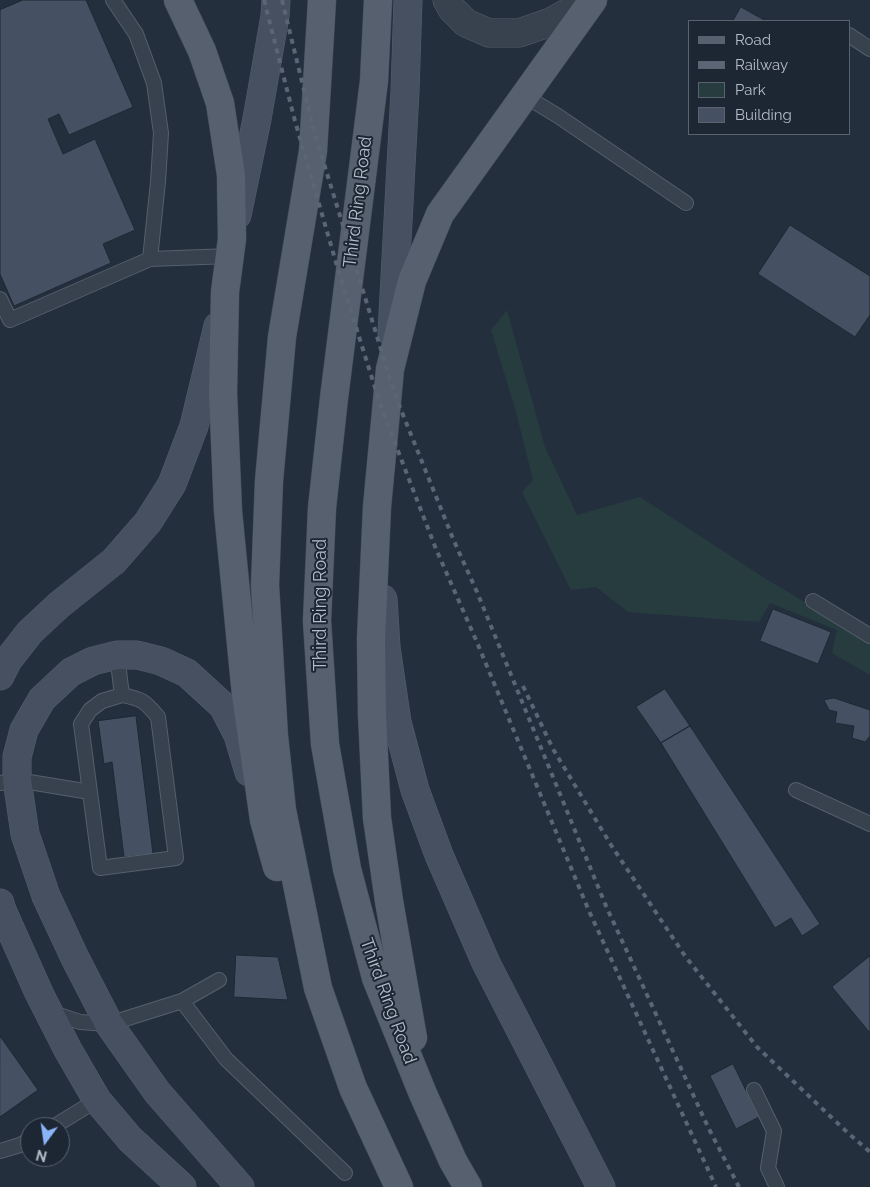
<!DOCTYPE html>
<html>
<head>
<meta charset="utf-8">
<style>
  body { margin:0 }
  #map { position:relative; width:870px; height:1187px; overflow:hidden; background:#242f3e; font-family:Raleway,sans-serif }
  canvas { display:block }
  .legend { position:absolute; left:688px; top:20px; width:162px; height:115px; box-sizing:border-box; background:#1d2633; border:1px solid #59626f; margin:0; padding:6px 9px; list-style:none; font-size:15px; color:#b4bcc9 }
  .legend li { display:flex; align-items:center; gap:10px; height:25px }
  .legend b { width:25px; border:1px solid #59626f }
  .north { position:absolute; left:20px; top:1117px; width:50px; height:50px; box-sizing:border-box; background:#1d2633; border:1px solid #59626f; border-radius:50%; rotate:194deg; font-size:14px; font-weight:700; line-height:20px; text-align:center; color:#b4bcc9 }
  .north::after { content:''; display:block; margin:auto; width:18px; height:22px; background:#8ab4f8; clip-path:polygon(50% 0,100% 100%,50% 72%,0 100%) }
</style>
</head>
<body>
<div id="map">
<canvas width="870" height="1187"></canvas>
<ul class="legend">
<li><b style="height:6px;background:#56606e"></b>Road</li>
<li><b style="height:6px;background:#5a6575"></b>Railway</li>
<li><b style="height:14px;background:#263c3f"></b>Park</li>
<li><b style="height:14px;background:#455162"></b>Building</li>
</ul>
<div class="north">N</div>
</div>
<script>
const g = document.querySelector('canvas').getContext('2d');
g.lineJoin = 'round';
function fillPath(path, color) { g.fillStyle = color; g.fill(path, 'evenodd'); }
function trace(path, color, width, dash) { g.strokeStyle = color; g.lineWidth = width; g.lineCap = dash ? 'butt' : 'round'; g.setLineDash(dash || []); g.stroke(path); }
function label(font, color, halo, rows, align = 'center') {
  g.font = font + ' Raleway,sans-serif'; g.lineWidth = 4; g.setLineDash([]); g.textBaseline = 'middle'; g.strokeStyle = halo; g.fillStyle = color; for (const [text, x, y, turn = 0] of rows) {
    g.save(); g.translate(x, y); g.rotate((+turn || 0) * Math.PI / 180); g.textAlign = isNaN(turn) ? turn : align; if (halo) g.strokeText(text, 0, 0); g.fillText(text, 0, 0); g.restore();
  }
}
const green = new Path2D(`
  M 507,310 L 545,447 L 577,515 L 640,497 L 763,577 L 870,641 L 870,675 L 832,653 L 837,630 L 770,603 L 759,622 L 628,612 L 596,587 L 571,590 L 522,492 L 533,480 L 516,412 L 491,330 Z`);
const building = new Path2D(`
  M 23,0 L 86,0 L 133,107 L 69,135 L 59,114 L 48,119 L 63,154 L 95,139 L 135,230 L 103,244 L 111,263 L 14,306 L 0,274 L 0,10 Z
  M 741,7 L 766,21 L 733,21 Z
  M 790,225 L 870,276 L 870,315 L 855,337 L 758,274 Z
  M 773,609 L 831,632 L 818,664 L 760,641 Z
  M 665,689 L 690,726 L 661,743 L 636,707 Z
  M 834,698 L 870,710 L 870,736 L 865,742 L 852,738 L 854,726 L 835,723 L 837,712 L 829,710 L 824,700 Z
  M 136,716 L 153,854 L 124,857 L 112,762 L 104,764 L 98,721 Z
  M 690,726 L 820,924 L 802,936 L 791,918 L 775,928 L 661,743 Z
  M 236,955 L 278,957 L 288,1000 L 234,997 Z
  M 870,956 L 870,1033 L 832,987 Z
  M 0,1036 L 38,1090 L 0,1117 Z
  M 733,1064 L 759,1117 L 736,1129 L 710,1076 Z`);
const service = new Path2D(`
  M 113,0 L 136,34 L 154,83 L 161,133 L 158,182 L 150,259 L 230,256
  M 849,35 L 870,49
  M 525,96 L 558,116 L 686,203
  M 0,299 L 10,320 L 150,259
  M 813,601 L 870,636
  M 117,655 L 122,695
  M 122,695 C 142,699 145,701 158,717 L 176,858 L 100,868 L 81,724 L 90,710 L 102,701 Z
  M 0,783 L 17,780 L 90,792
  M 796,790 L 870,824
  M 219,980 L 182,1001 L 226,1059 L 345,1173
  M 52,1009 L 56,1014 L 80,1022 L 109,1024 L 182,1001
  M 754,1090 L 774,1131 L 768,1168 L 777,1187
  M 53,1127 L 97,1100
  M 0,1151 L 20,1145 L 30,1139`);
const minor = new Path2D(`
  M 447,0 L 452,9 L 466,23 L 489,33 L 519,33 L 551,22 L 590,0`);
const secondary = new Path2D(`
  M 237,215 L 257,119 L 275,16 L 276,0
  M 392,333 L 405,91 L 408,0
  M 383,599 L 386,647 L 397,722 L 415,790 L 439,855 L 486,963 L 601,1187
  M 0,676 L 8,660 L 30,632 L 59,605 L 114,561 L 148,522 L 172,484 L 194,426 L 218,326
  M 0,903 L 1,908 L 39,993 L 68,1050 L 97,1100 L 130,1139 L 182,1187
  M 240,1187 L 157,1092 L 109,1024 L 75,958 L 46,896 L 25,834 L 17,780 L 17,757 L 24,730 L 42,699 L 71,672 L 93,661 L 117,655 L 137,655 L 161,661 L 187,673 L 223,706 L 238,735 L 249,772`);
const primary = new Path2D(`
  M 178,0 L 202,51 L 220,103 L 231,175 L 232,239 L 225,292 L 223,393 L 228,511 L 246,695 L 264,820 L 277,867
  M 322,0 L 313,151 L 282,337 L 269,481 L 265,585 L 274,736 L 282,810 L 318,988 L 353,1088 L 399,1187
  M 378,0 L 374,81 L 334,398 L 322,508 L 317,621 L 325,744 L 347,869 L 376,978 L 423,1094 L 453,1161 L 468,1187
  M 413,1038 L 389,901 L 377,818 L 372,714 L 371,639 L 377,507 L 390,369 L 412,281 L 440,214 L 593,0`);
const rail = new Path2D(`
  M 264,0 L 295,121 L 337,266 L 381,407 L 436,549 L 476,640 L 589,911 L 716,1187
  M 282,0 L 314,131 L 395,395 L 454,541 L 477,592 L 606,906 L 708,1127 L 739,1187
  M 523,686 L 553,749 L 611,845 L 685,956 L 757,1047 L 848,1133 L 870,1152`);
const streetNames = [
  ["Third Ring Road",358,202,-83],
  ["Third Ring Road",321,605,-90],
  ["Third Ring Road",388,1001,70]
];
fillPath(green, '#263c3f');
fillPath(building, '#455162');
trace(building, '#1f2835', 1);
trace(service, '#565f6c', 16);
trace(minor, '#565f6c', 29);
trace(secondary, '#565f6c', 29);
trace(primary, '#414a57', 29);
trace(service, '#38414e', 14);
trace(minor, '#38414e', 28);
trace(secondary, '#465061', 28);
trace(primary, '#56606e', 28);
trace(rail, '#5a6575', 4, [5, 5]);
label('18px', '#b4bcc9', '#1d2633', streetNames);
</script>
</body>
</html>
